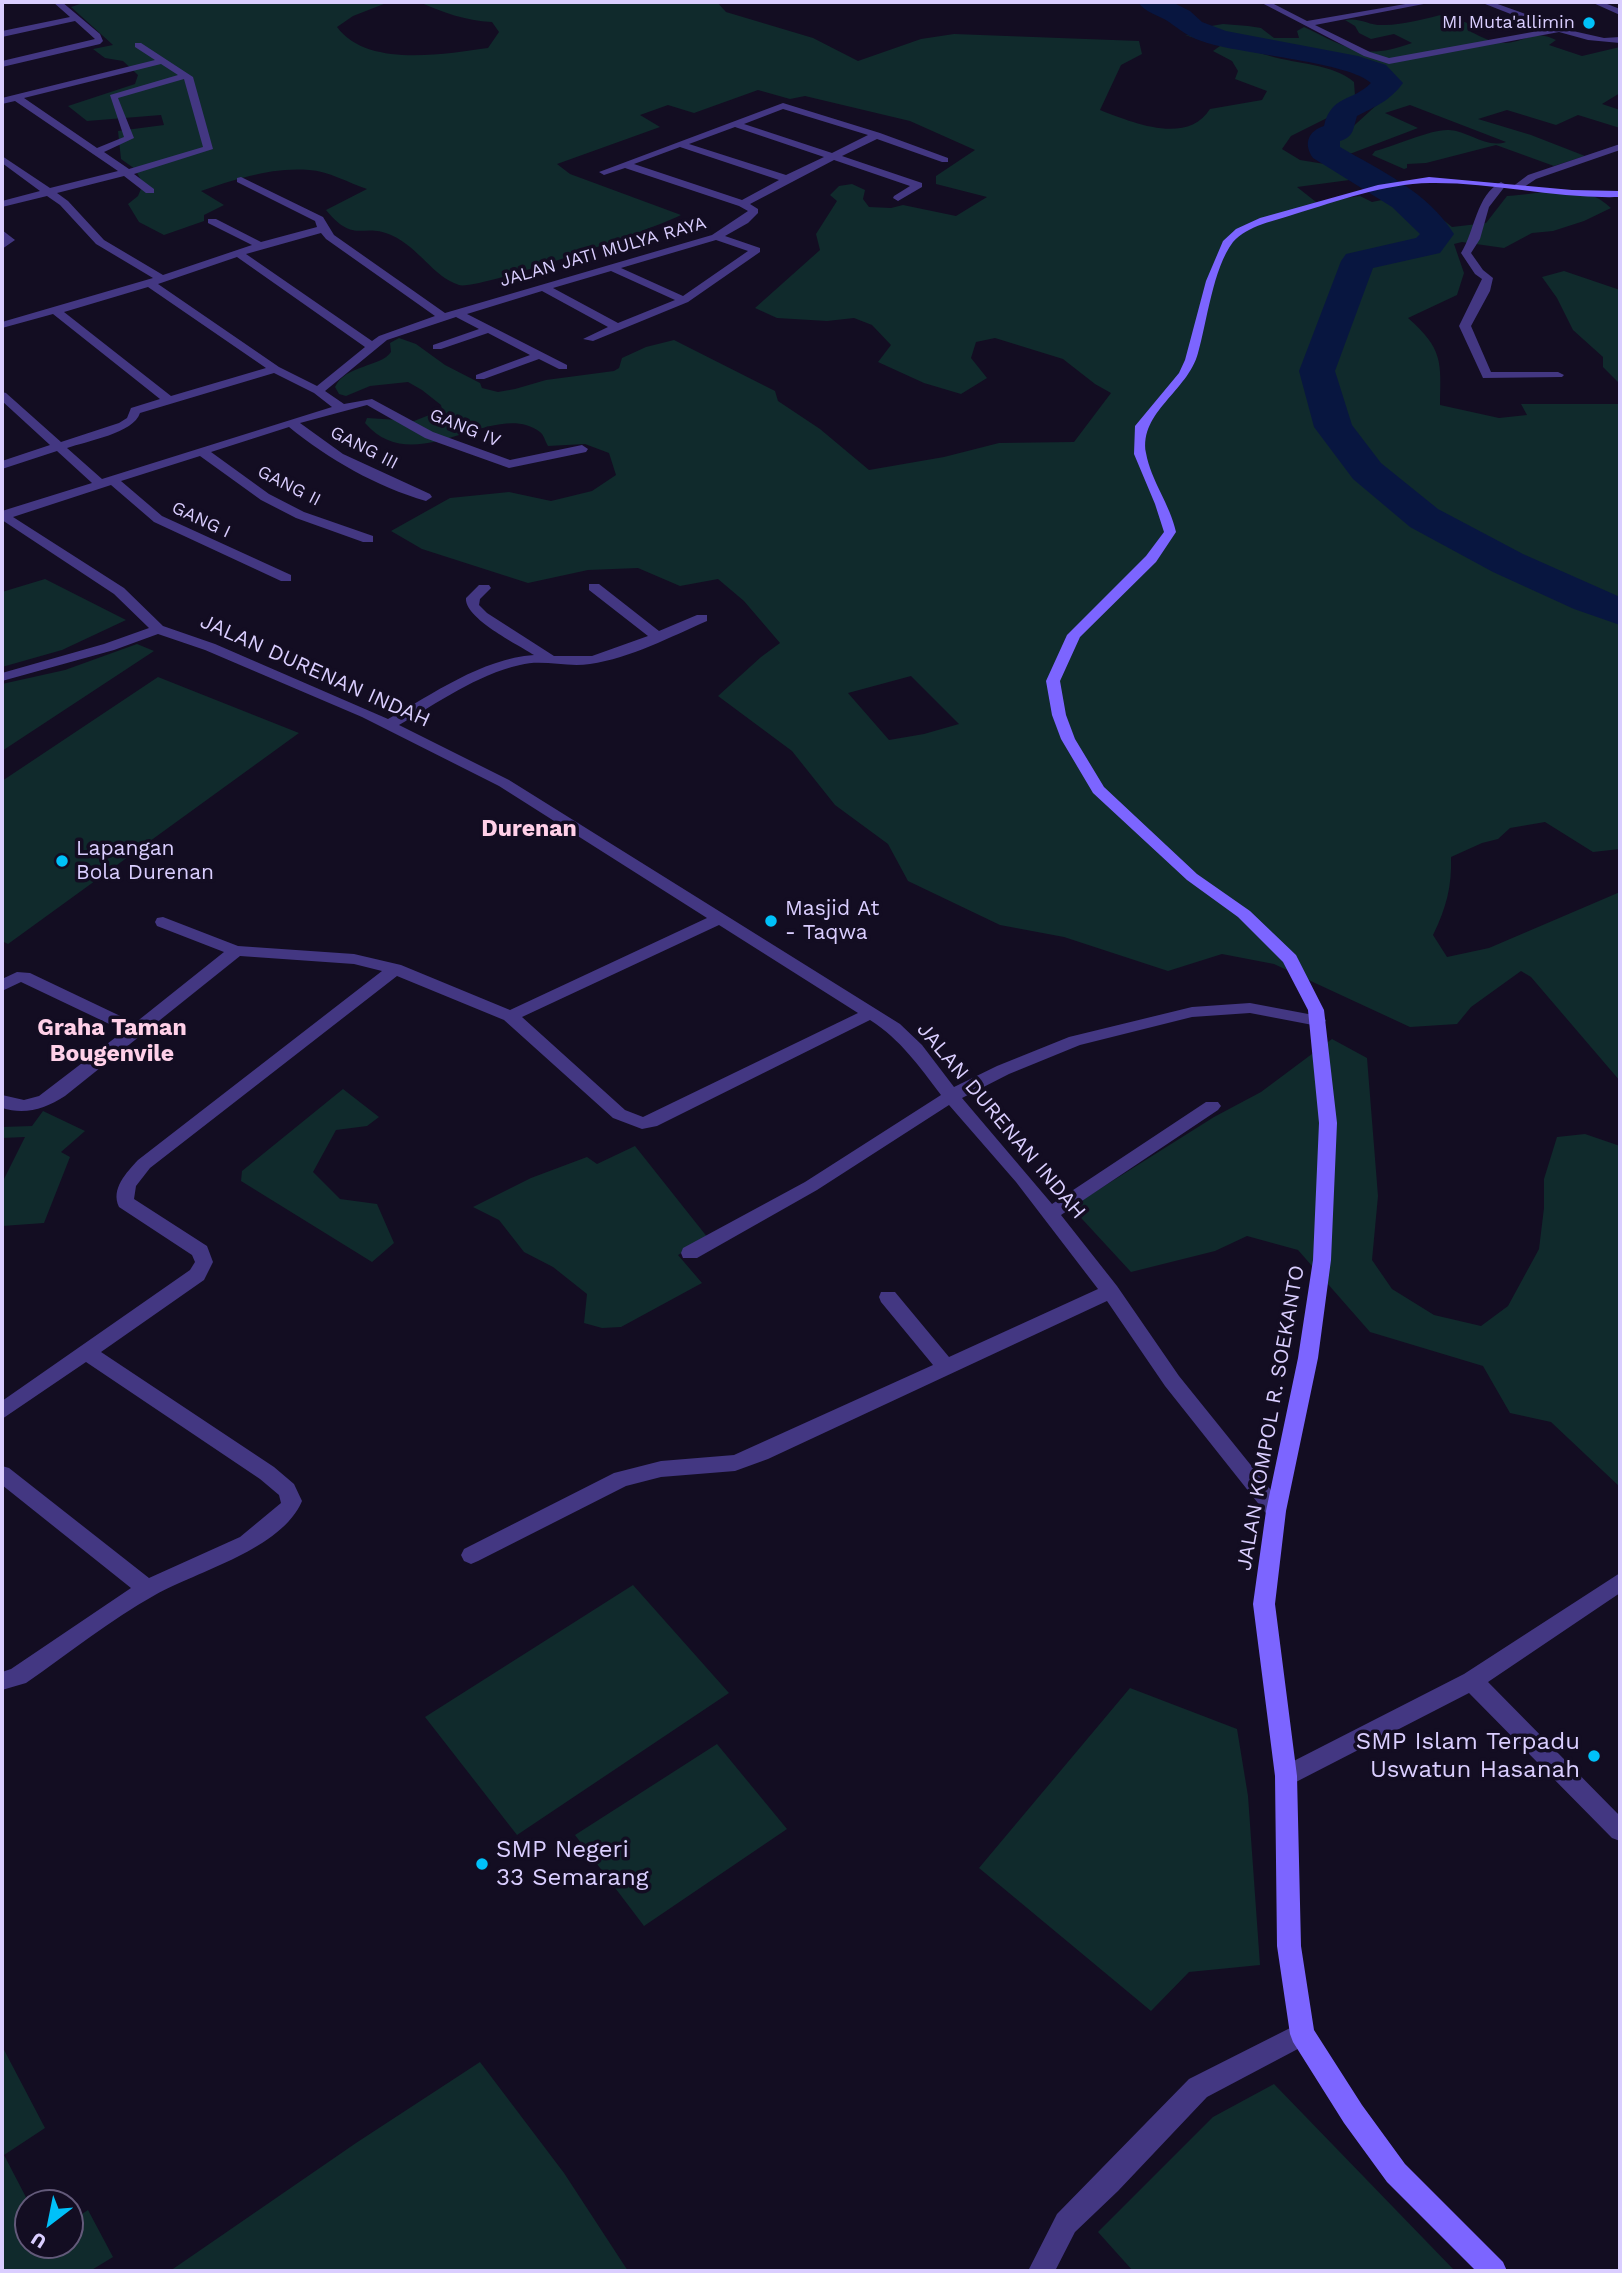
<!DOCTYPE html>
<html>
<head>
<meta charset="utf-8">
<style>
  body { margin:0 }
  #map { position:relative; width:1622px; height:2273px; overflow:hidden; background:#130d22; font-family:"Work Sans",sans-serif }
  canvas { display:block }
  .frame { position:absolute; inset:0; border:4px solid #daceff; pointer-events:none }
  .north { position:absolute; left:14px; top:2189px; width:70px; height:70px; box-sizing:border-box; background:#130d22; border:2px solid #635a7a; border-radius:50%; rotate:212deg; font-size:19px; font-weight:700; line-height:28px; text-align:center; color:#daceff }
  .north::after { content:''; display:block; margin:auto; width:24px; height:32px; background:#00c1f9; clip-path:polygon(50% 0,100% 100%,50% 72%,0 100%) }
</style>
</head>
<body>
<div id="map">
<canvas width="1622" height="2273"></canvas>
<div class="frame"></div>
<div class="north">U</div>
</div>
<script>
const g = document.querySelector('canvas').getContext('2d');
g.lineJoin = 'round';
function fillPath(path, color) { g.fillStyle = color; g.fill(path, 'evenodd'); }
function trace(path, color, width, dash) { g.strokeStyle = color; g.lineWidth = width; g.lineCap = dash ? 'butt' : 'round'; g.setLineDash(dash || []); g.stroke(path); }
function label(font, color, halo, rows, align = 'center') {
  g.font = font + ' "Work Sans",sans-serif'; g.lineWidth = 7; g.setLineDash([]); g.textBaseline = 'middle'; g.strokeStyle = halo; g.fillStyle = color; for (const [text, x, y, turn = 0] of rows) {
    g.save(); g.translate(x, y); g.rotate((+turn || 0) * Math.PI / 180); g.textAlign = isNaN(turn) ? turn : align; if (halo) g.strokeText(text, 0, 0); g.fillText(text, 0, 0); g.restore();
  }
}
const green = new Path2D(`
  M 86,2 L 389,2 L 353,16 L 337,27 C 367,68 444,54 488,48 L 499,32 L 492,22 C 465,21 443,12 419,2 L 717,2 L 726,12 L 813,38 L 858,61 L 921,39 L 954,34 L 1139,41 L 1142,54 L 1121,65 L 1100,110 C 1131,122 1187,146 1210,109 L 1262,100 L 1267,91 L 1235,79 L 1238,71 L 1232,61 L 1213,51 L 1220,46 L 1185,35 C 1215,37 1242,48 1270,56 C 1297,64 1333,64 1354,82 L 1355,96 L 1331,116 L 1291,136 L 1282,149 L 1300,160 L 1343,167 L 1357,179 L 1297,187 L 1316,202 L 1360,196 L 1372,202 L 1411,194 L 1452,227 L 1486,223 L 1507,196 C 1543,194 1582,180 1611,208 L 1584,221 L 1553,231 L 1532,233 L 1504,248 L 1462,242 L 1454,244 L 1464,273 L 1457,295 L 1408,318 C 1443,349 1441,361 1440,405 L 1499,418 L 1527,415 L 1521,404 L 1620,404 L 1620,849 L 1593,852 L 1545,822 L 1510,828 L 1498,839 L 1482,843 L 1451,857 C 1452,887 1446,908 1433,935 L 1447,957 L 1489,948 L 1620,892 L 1620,1081 L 1531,977 L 1521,971 L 1471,1007 L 1457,1024 L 1410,1027 L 1274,964 L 1222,954 L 1168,971 L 1064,937 L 1000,925 L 908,881 L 888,844 L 835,805 L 792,751 L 718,696 L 761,657 L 780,643 L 744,601 L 718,579 L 680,586 L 638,568 L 588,570 L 528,583 L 422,549 L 391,531 L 450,498 L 509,492 L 551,501 L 592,491 L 616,475 L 609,453 L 585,444 L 548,446 C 545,441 544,435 540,432 C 494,397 416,482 365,423 L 367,418 L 414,421 L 442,410 L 441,405 L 422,390 L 408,382 L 370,386 L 346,396 L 339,394 L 335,387 C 345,365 381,367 391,352 L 390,343 L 399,338 L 416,344 L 445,365 L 480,383 L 482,388 L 498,392 L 515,389 L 546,380 L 614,371 L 619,368 L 622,358 L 646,347 L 674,340 L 775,391 L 778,401 L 820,429 L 869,470 L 944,457 L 999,443 L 1074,442 L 1111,393 L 1095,384 L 1063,359 L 995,338 L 976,342 L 971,358 L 987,378 L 961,394 L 924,383 L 878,362 L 891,345 L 872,325 L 854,318 L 827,321 L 777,318 L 755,308 L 820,250 L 816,234 L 837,201 L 830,195 L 839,186 L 852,184 L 865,190 L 863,199 L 869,207 L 891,208 L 903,205 L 956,216 L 987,197 L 936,184 L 936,176 L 975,150 L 910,121 L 805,96 L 790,99 L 758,90 L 694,113 L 668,105 L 640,115 L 660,127 L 557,164 L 570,174 L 681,215 C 657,228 476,291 459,285 C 432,276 420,248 391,235 C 362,222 355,245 326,210 L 367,189 C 349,183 328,171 309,170 C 272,167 236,179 201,191 L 224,205 L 204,215 L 204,221 L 164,235 L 139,222 L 128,204 L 138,196 L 143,184 L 135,169 L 121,159 L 118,131 L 164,125 L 161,115 L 87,121 L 68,106 L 135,84 L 138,75 L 123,61 L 105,58 L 93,49 L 113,45 L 71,7 ZM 911,676 L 959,724 L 924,734 L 889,740 L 848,693 Z
  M 1446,14 L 1467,23 L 1471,32 C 1480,36 1492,43 1502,43 C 1523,44 1533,28 1556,40 L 1549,45 L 1582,56 L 1620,47 L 1620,93 L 1602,104 L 1620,110 L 1620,128 L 1578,115 L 1556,125 L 1507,110 L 1478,119 L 1531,135 L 1585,156 L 1554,166 L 1496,145 L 1426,163 L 1407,164 L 1407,168 L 1404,169 L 1372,155 L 1375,151 C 1395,146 1431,129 1449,130 C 1469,131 1486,149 1506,142 L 1410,105 L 1385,113 L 1418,128 L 1347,155 L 1334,144 L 1381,101 L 1395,79 L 1361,60 L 1266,43 L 1205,27 L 1223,24 L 1248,26 L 1261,28 L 1274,38 L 1299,38 L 1297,31 L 1304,27 C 1348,48 1363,61 1412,43 L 1394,34 L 1371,39 L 1359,33 L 1355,26 L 1345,20 C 1361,17 1369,26 1384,25 C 1405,25 1426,18 1446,14 Z
  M 1564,271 L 1620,290 L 1620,384 L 1603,367 L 1603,357 L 1573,330 L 1557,298 L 1542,277 Z
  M 45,579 L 126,620 L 62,650 L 2,667 L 2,592 Z
  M 137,644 L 154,651 L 2,751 L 2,684 L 65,670 Z
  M 158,677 L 299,733 L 8,944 L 2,941 L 2,781 Z
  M 1332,1039 L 1367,1058 L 1378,1196 L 1372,1260 L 1392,1289 L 1434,1315 L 1481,1326 L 1508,1306 L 1539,1249 L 1544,1208 L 1544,1179 L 1557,1137 L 1585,1134 L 1620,1146 L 1620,1487 L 1551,1422 L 1510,1413 L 1483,1366 L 1370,1332 L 1298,1250 L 1247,1236 L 1215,1251 L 1131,1272 L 1071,1207 L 1214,1117 L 1261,1092 Z
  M 343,1089 L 379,1117 L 367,1126 L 336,1130 L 313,1172 L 340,1199 L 377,1204 L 394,1243 L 372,1262 L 241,1181 L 242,1171 Z
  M 43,1111 L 85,1131 L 61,1152 L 70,1157 L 44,1223 L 2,1226 L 2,1183 L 25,1137 L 2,1138 L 2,1127 L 32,1126 Z
  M 635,1146 L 708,1238 L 678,1255 L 702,1283 L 621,1327 L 602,1328 L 584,1323 L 587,1294 L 553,1267 L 524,1252 L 499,1220 L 473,1207 L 531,1178 L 587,1157 L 597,1164 Z
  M 633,1585 L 729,1693 L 517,1835 L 425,1717 Z
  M 1130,1688 L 1237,1729 L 1248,1796 L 1260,1965 L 1189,1972 L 1151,2011 L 979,1868 Z
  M 717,1744 L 787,1829 L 644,1926 L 575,1835 Z
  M 2,2046 L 45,2128 L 4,2155 L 29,2203 L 28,2245 L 70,2245 L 70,2222 L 88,2210 L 113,2257 L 90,2271 L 2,2271 Z
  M 480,2062 L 564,2173 L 628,2271 L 170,2271 L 356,2143 Z
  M 1274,2084 L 1455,2271 L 1133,2271 L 1098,2232 L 1213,2117 Z`);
const river = new Path2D(`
  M 1138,2 L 1172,2 L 1190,11 L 1202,22 L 1226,31 L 1358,56 L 1386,65 L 1403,83 C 1390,101 1376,106 1357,116 C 1353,129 1354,137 1340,141 L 1340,147 C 1381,171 1428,192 1454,234 L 1440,253 L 1373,268 L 1335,371 L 1352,425 L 1381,463 L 1438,509 L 1523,554 L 1620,597 L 1620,625 L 1574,609 L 1493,572 L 1410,527 L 1353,479 L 1314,427 L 1299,371 L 1341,261 L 1346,254 L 1416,238 L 1420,234 L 1392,207 L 1313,158 C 1303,144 1308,131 1324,126 C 1331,95 1352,102 1371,83 C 1351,63 1245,54 1211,44 C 1190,38 1186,34 1169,22 C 1159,15 1145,13 1138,2 Z`);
const minor = new Path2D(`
  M 2,2 L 9,2 L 2,5 Z
  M 53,2 L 62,2 L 100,34 L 103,41 L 100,44 L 2,67 L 2,61 L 95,39 L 75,21 L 2,37 L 2,31 L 70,17 Z
  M 1260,2 L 1270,2 L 1307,21 L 1417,2 L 1434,2 L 1315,25 L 1370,52 L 1389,58 L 1549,29 L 1480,2 L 1492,2 L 1573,31 L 1604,38 L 1620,37 L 1620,43 L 1588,40 L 1559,32 L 1389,64 L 1364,56 Z
  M 1591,2 L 1602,2 L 1620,9 L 1620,15 Z
  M 135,43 L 141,43 L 193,77 L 213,149 L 134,174 L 154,189 L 154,193 L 146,193 L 124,176 L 57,193 L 68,201 L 104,240 L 163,275 L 252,245 L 208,223 L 208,219 L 216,219 L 261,242 L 317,227 L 315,221 L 237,182 L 237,178 L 241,177 L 323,217 L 334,235 L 445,313 L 712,235 L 748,211 L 739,206 L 625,168 L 604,175 L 599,172 L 783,103 L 880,133 L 948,158 L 948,162 L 942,162 L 877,139 L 842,156 L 922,183 L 922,187 L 898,201 L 893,198 L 894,196 L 910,186 L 834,160 L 750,204 L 758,209 L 758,213 L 748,223 L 725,236 L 760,248 L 760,252 L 688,302 L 593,341 L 583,339 L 608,327 L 542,291 L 467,314 L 567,365 L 567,369 L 559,369 L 539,359 L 484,379 L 476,379 L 476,375 L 530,355 L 488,333 L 441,349 L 433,349 L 433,345 L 479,329 L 456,317 L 387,340 L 325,391 L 344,404 L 372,399 L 433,432 L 510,460 L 582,445 L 588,449 L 586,452 L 509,468 L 425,438 L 367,405 L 300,423 L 343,454 L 430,494 L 432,497 L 426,501 C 377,487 328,459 289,427 L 211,452 L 269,494 L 304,512 L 373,536 L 373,542 L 363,542 L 296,518 L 261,500 L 200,456 L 121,481 L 162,516 L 291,575 L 291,581 L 281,581 L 154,522 L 111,485 L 13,517 L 124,588 L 163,626 L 215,644 L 388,719 C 433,694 481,659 534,655 C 517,644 464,618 466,598 L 479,585 L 489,585 L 491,588 L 480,599 L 479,605 L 487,613 L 554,656 L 592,656 L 648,636 L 589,590 L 589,584 L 599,584 L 659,631 L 697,615 L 707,615 L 707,621 C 670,637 631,658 590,664 C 567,668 543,659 520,665 C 476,675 438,703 399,725 L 509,780 L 900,1024 L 922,1045 L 954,1087 L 997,1066 L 1069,1037 L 1192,1007 L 1250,1003 L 1324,1017 L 1326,1021 L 1318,1026 L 1250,1013 L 1192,1017 L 1080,1045 L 1009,1074 L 962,1098 L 1052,1204 L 1206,1102 L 1218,1102 L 1221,1106 L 1218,1110 L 1061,1215 L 1117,1286 L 1179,1376 L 1283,1505 L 1286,1511 L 1283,1517 L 1276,1519 L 1269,1517 L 1165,1386 L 1107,1301 L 768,1459 L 735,1471 L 661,1477 L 626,1486 L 478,1561 L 471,1564 L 464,1561 L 461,1555 L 464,1549 L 614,1473 L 661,1461 L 734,1455 L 933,1365 L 881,1302 L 879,1297 L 881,1292 L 895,1292 L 949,1357 L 1098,1289 L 1016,1182 L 949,1105 L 817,1190 L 697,1258 L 683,1258 L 681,1253 L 683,1248 L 805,1182 L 941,1095 C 919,1066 901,1040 870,1020 L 657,1126 L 642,1129 L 613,1118 L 504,1020 L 397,976 L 150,1168 L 136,1186 L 134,1199 L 207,1246 L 213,1262 L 204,1280 L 101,1352 L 274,1467 L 294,1484 L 302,1501 C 282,1549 198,1571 155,1595 C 110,1620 68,1654 26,1683 L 2,1690 L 2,1672 L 11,1669 L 131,1588 L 2,1485 L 2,1466 L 9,1468 L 149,1578 L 240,1537 L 281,1503 L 279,1495 L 260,1479 L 86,1362 L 2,1419 L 2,1401 L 190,1270 L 195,1262 L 192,1255 L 119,1207 C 110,1189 127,1172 138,1160 L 382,971 L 354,964 L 240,956 L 65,1096 C 45,1109 25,1115 2,1108 L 2,1095 L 24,1100 L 39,1096 L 124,1031 L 21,982 L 2,991 L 2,979 L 17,972 L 30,973 L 135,1023 L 224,952 L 157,926 L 155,922 L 157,918 L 163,917 L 238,946 L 354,954 L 401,965 L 510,1010 L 707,918 L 499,786 L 362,717 L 205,650 L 158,634 L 114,650 L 2,681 L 2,673 L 104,644 L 149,628 L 114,594 L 2,520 L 2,511 L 92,483 L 57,451 L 2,469 L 2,461 L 50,445 L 2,401 L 2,392 L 6,393 L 61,442 L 119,423 L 127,418 L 131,408 L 160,399 L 53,314 L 2,328 L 2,322 L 153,278 L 96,244 L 60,205 L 47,196 L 2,207 L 2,201 L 40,191 L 2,163 L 2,156 L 50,188 L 118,171 L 15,101 L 2,104 L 2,98 L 155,60 L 135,47 ZM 161,64 L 178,75 L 110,95 L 124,137 L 97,148 L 24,98 ZM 184,79 L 203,147 L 129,169 L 104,152 L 134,138 L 118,98 ZM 783,109 L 868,135 L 832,153 L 744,124 ZM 735,127 L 824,157 L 786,175 L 689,144 ZM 680,147 L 779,180 L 742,200 L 634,164 ZM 321,233 L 326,239 L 435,316 L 379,336 L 372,341 L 246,254 ZM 716,240 L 748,251 L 683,296 L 621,268 ZM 237,257 L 365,347 L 317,386 L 279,367 L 158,284 ZM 611,271 L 675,300 L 618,323 L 553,288 ZM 148,287 L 266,368 L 171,396 L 64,312 ZM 274,373 L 314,393 L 332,407 L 102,479 L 67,448 C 87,441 134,433 140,413 ZM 719,925 L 858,1013 L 643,1117 L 625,1110 L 522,1017 Z
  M 1620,144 L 1620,150 L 1536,179 L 1521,189 L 1512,187 L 1528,175 Z
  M 1501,182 L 1506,185 L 1489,207 L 1480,239 L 1471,253 L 1483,270 L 1493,278 L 1490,291 L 1471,326 L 1491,372 L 1558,372 L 1564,375 L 1562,377 L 1483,378 L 1459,326 L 1482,279 L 1475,274 L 1461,253 C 1475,231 1476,195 1501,182 Z
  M 2,230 L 15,240 L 2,249 Z
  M 1620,1573 L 1620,1593 L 1488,1682 L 1620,1816 L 1620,1841 L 1612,1838 L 1469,1693 L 1294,1783 L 1286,1786 L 1278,1783 L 1275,1776 L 1278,1769 L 1464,1674 Z
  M 1302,2022 L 1311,2026 L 1314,2034 L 1311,2042 L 1207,2097 L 1118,2191 L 1075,2232 L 1055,2271 L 1028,2271 L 1057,2214 L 1189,2079 Z`);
const secondary = new Path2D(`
  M 1429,177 L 1572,190 L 1620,191 L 1620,197 C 1556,199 1493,182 1430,183 C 1384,184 1338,201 1295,214 C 1275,221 1248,225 1233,242 C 1213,268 1207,322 1198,353 C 1188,391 1139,412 1146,453 C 1151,481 1170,504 1176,532 L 1156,562 L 1080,637 L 1060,681 L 1066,715 L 1075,739 L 1104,787 L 1197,874 L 1250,911 L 1296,955 L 1324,1010 L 1337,1123 L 1331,1260 L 1318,1358 L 1286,1511 L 1275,1604 L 1297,1776 L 1301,1946 L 1314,2030 L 1362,2105 L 1405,2164 L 1503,2262 L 1507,2271 L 1476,2271 L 1387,2182 L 1344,2123 L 1293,2042 L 1290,2034 L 1277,1946 L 1275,1776 L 1253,1604 L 1266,1511 L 1298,1358 L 1313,1260 L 1319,1123 L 1308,1010 L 1283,962 L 1238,917 L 1187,880 L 1093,793 L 1061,739 L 1052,715 L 1046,681 L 1067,635 L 1146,556 L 1164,532 L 1155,504 L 1134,454 L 1135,426 L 1179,373 L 1185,360 L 1206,281 L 1223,241 L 1236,229 L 1260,218 L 1378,185 Z`);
const markers = [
  [1589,23,7,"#00c1f9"],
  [62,861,7,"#00c1f9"],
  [771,921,7,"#00c1f9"],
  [1594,1756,7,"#00c1f9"],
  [482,1864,7,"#00c1f9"]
];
const farPoinames = [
  ["MI Muta'allimin",1575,23]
];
const farStreetnames = [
  ["JALAN JATI MULYA RAYA",603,252,-16],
  ["GANG IV",465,428,22],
  ["GANG III",364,448,27],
  ["GANG II",289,486,27],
  ["GANG I",201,520,25]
];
const streetNames = [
  ["JALAN DURENAN INDAH",315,671,24],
  ["JALAN DURENAN INDAH",1001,1121,50],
  ["JALAN KOMPOL R. SOEKANTO",1271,1418,-80]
];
const poiNames = [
  ["Lapangan",76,849],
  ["Bola Durenan",76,873],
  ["Masjid At",785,909],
  ["- Taqwa",785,933]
];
const neighbourhoodNames = [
  ["Durenan",529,829],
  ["Graha Taman",112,1028],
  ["Bougenvile",112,1054]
];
const nearPoinames = [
  ["SMP Islam Terpadu",1580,1742],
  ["Uswatun Hasanah",1580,1770],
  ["SMP Negeri",496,1850,"left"],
  ["33 Semarang",496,1878,"left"]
];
fillPath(green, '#102a2c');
fillPath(river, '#081640');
fillPath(minor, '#433782');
fillPath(secondary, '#7c65ff');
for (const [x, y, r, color] of markers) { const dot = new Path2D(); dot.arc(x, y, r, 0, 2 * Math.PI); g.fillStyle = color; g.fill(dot); trace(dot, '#130d22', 2.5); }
label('18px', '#daceff', '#130d22', farPoinames, 'right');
label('18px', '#daceff', '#130d22', farStreetnames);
label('21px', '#daceff', '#130d22', streetNames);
label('21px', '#daceff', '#130d22', poiNames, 'left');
label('bold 23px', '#ffd0e8', '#130d22', neighbourhoodNames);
label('24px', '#daceff', '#130d22', nearPoinames, 'right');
</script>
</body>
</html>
